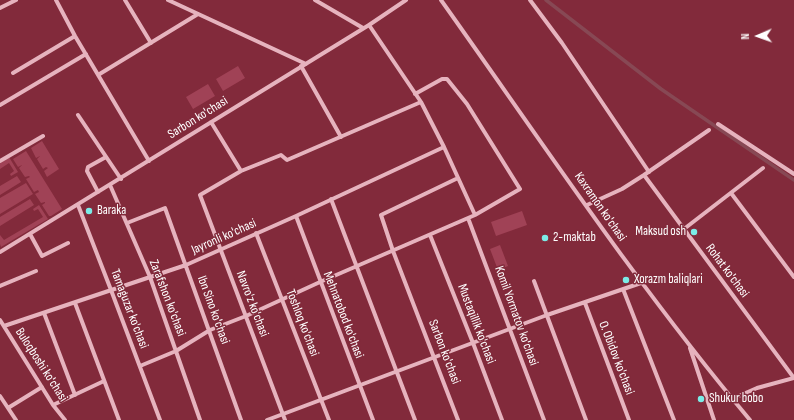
<!DOCTYPE html>
<html>
<head>
<meta charset="utf-8">
<style>
  body { margin:0 }
  #map { position:relative; width:794px; height:420px; overflow:hidden; background:#822a3b; font-family:"Sofia Sans Condensed",sans-serif }
  canvas { display:block }
  .north { position:absolute; left:738px; top:16px; width:40px; height:40px; -webkit-text-stroke:3px #822a3b; paint-order:stroke; rotate:268deg; font-size:11px; font-weight:700; line-height:16px; text-align:center; color:#fff }
  .north::after { content:''; display:block; margin:auto; width:14px; height:18px; background:#fff; clip-path:polygon(50% 0,100% 100%,50% 72%,0 100%) }
</style>
</head>
<body>
<div id="map">
<canvas width="794" height="420"></canvas>
<div class="north">N</div>
</div>
<script>
const g = document.querySelector('canvas').getContext('2d');
g.lineJoin = 'round';
function fillPath(path, color) { g.fillStyle = color; g.fill(path, 'evenodd'); }
function trace(path, color, width, dash) { g.strokeStyle = color; g.lineWidth = width; g.lineCap = dash ? 'butt' : 'round'; g.setLineDash(dash || []); g.stroke(path); }
function label(font, color, halo, rows, align = 'center') {
  g.font = font + ' "Sofia Sans Condensed",sans-serif'; g.lineWidth = 3; g.setLineDash([]); g.textBaseline = 'middle'; g.strokeStyle = halo; g.fillStyle = color; for (const [text, x, y, turn = 0] of rows) {
    g.save(); g.translate(x, y); g.rotate((+turn || 0) * Math.PI / 180); g.textAlign = isNaN(turn) ? turn : align; if (halo) g.strokeText(text, 0, 0); g.fillText(text, 0, 0); g.restore();
  }
}
const green = new Path2D(`
  M 238,66 L 245,78 L 223,91 L 216,79 Z
  M 208,84 L 215,96 L 193,109 L 186,97 Z
  M 42,141 L 59,169 L 47,177 L 44,171 L 48,168 L 46,167 L 43,169 L 37,159 L 40,156 L 36,158 L 31,148 Z
  M 26,151 L 62,209 L 51,216 L 49,216 L 42,205 L 45,203 L 45,202 L 41,203 L 35,194 L 39,192 L 38,190 L 34,192 L 26,179 L 30,177 L 29,176 L 25,177 L 19,168 L 22,165 L 18,167 L 13,159 Z
  M 9,157 L 18,172 L 11,176 L 10,174 L 14,171 L 9,163 L 0,169 L 0,163 Z
  M 17,176 L 21,182 L 0,195 L 0,186 Z
  M 26,183 L 33,194 L 0,214 L 0,198 Z
  M 30,199 L 34,205 L 0,226 L 0,217 Z
  M 39,205 L 48,219 L 1,247 L 0,244 L 0,235 L 4,240 L 43,217 L 38,209 L 34,211 L 33,209 Z
  M 522,211 L 527,225 L 496,236 L 491,222 Z
  M 500,245 L 508,266 L 498,270 L 490,249 Z`);
const canal = new Path2D(`
  M 546,0 L 661,89 L 794,180`);
const minor = new Path2D(`
  M 56,0 L 75,36 L 149,161
  M 125,0 L 151,43
  M 168,0 L 306,64
  M 315,0 L 363,28
  M 441,0 C 542,142 638,287 750,420
  M 530,0 L 562,43 L 649,172
  M 0,8 L 16,0
  M 369,25 L 421,102 L 444,147 L 475,215
  M 301,66 L 341,137
  M 13,73 L 75,36
  M 98,75 L 198,14
  M 0,105 L 86,54
  M 78,115 L 121,179
  M 211,122 L 241,171
  M 718,124 L 794,174
  M 0,161 L 43,136
  M 644,175 L 794,378
  M 458,178 L 381,215 L 393,251 L 458,420
  M 110,185 L 150,277 L 200,420
  M 98,192 L 87,171 L 88,167 L 106,157
  M 731,193 L 794,277
  M 331,199 L 415,420
  M 78,205 L 111,290 L 160,420
  M 587,205 L 622,189 L 644,175 L 709,130
  M 296,216 L 373,420
  M 468,218 L 544,420
  M 127,223 L 165,208 L 241,420
  M 684,229 L 763,168
  M 256,233 L 329,420
  M 30,234 L 42,256 L 68,243
  M 430,235 L 473,343 L 502,420
  M 0,252 L 369,25 L 406,0
  M 534,281 L 586,420
  M 0,286 L 36,271
  M 623,289 L 674,420
  M 75,303 L 119,420
  M 585,303 L 629,420
  M 44,313 L 75,395
  M 0,320 L 53,405 L 65,420
  M 4,326 L 186,265 L 296,216 L 444,147
  M 690,348 L 714,420
  M 140,366 L 176,351 L 210,330 L 246,316 L 320,282 L 475,215 L 520,189 L 467,104 L 447,79 L 442,79 L 415,94
  M 0,396 L 16,420
  M 732,399 L 757,388 L 794,378
  M 53,405 L 104,381
  M 8,408 L 42,387
  M 267,420 L 547,315 L 641,283
  M 285,420 L 200,195 L 241,171 L 281,155 L 287,160 L 421,102`);
const markers = [
  [89,211,4,"#7bece7"],
  [694,232,4,"#7bece7"],
  [545,238,4,"#7bece7"],
  [626,280,4,"#7bece7"],
  [701,399,4,"#7bece7"]
];
const streetNames = [
  ["Sarbon ko'chasi",198,118,-32],
  ["Kaxramon ko'chasi",600,207,55],
  ["Jayronli ko'chasi",224,237,-24],
  ["Rohat ko'chasi",727,271,53],
  ["Zarafshon ko'chasi",167,298,69],
  ["Navro'z ko'chasi",252,304,69],
  ["Tamaguzar ko'chasi",129,309,69],
  ["Ibn Sino ko'chasi",213,310,70],
  ["Mehnatobod ko'chasi",343,315,69],
  ["Komil Yormatov ko'chasi",516,316,70],
  ["Toshloq ko'chasi",302,323,69],
  ["Mustaqillik ko'chasi",476,324,69],
  ["Sarbon ko'chasi",444,352,69],
  ["O. Obidov ko'chasi",616,358,69],
  ["Buloqboshi ko'chasi",41,365,57]
];
const poiNames = [
  ["Baraka",97,211],
  ["Maksud osh",686,232,"right"],
  ["2-maktab",553,238],
  ["Xorazm baliqlari",634,280],
  ["Shukur bobo",709,399]
];
fillPath(green, '#a04256');
trace(canal, '#874854', 3.5);
trace(minor, '#e6b3be', 4);
for (const [x, y, r, color] of markers) { const dot = new Path2D(); dot.arc(x, y, r, 0, 2 * Math.PI); g.fillStyle = color; g.fill(dot); trace(dot, '#822a3b', 1.5); }
label('13px', '#fff', '#822a3b', streetNames);
label('13px', '#fff', '#822a3b', poiNames, 'left');
</script>
</body>
</html>
